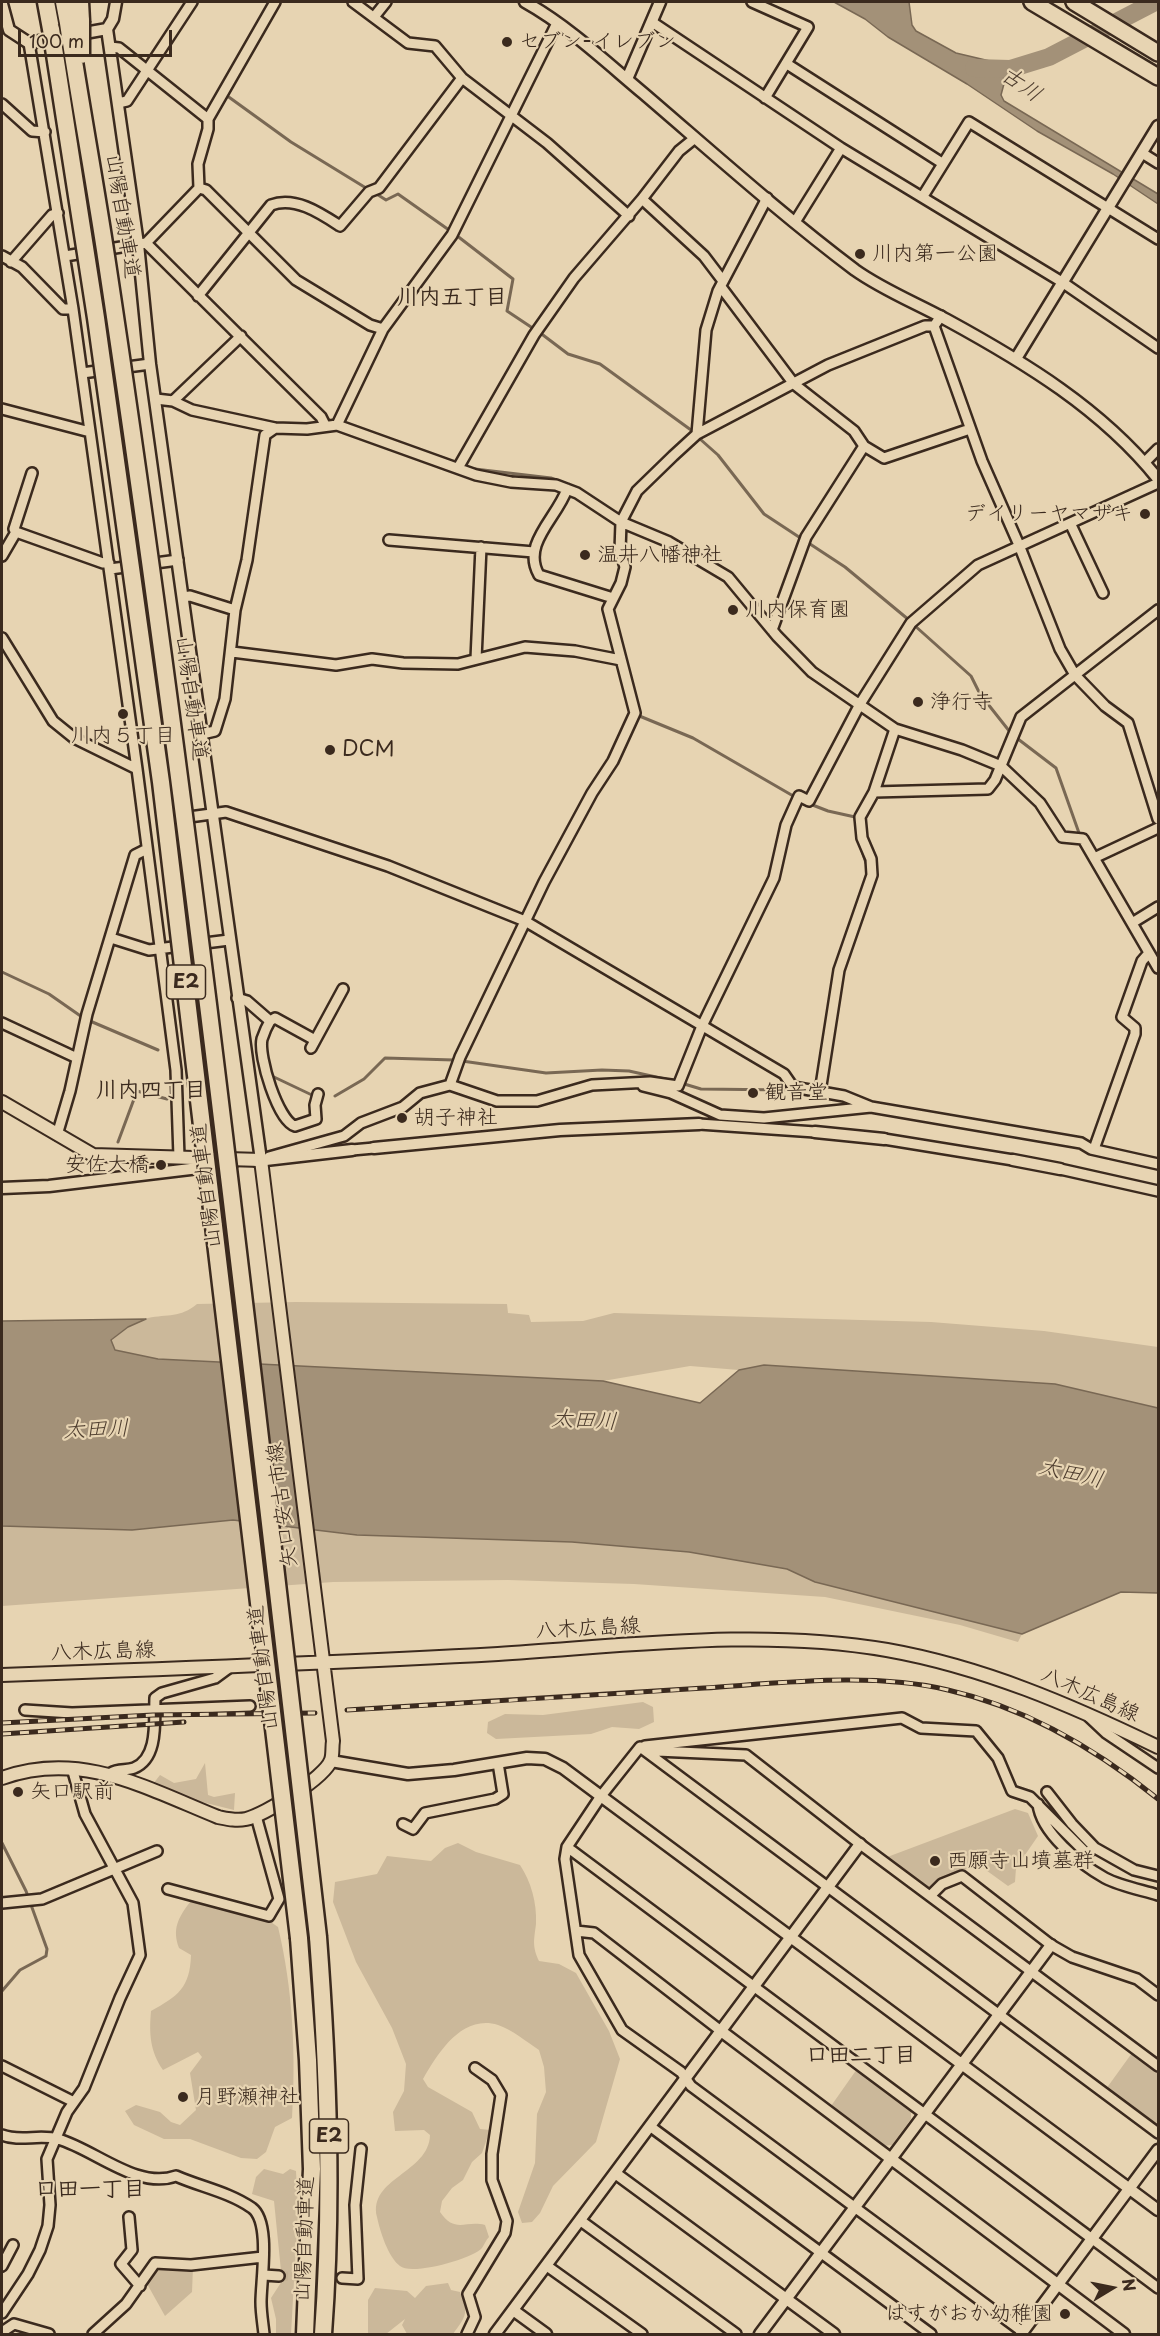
<!DOCTYPE html>
<html>
<head>
<meta charset="utf-8">
<style>
  body { margin:0 }
  #map { position:relative; width:1160px; height:2336px; overflow:hidden; background:#e7d4b2; font-family:"Playpen Sans",sans-serif }
  canvas { display:block }
  .frame { position:absolute; inset:0; border:3px solid #3b2a1e; pointer-events:none }
  .north { position:absolute; left:1082px; top:2258px; width:60px; height:60px; -webkit-text-stroke:4px #e7d4b2; paint-order:stroke; rotate:80deg; font-size:16px; font-weight:700; line-height:24px; text-align:center; color:#3b2a1e }
  .north::after { content:''; display:block; margin:auto; width:21px; height:27px; background:#3b2a1e; clip-path:polygon(50% 0,100% 100%,50% 72%,0 100%) }
  .scale { position:absolute; left:18px; top:30px; width:154px; height:27px; box-sizing:border-box; border:3px solid #3b2a1e; border-top:0; padding-left:8px; font-size:18px; line-height:21px; white-space:nowrap; color:#3b2a1e; -webkit-text-stroke:4px #e7d4b2; paint-order:stroke }
</style>
</head>
<body>
<div id="map">
<canvas width="1160" height="2336"></canvas>
<div class="frame"></div>
<div class="north">N</div>
<div class="scale">100 m</div>
</div>
<script>
const g = document.querySelector('canvas').getContext('2d');
g.lineJoin = 'round';
function fillPath(path, color) { g.fillStyle = color; g.fill(path, 'evenodd'); }
function trace(path, color, width, dash) { g.strokeStyle = color; g.lineWidth = width; g.lineCap = dash ? 'butt' : 'round'; g.setLineDash(dash || []); g.stroke(path); }
function label(font, color, halo, rows, align = 'center') {
  g.font = font + ' "Playpen Sans","Klee One",sans-serif'; g.lineWidth = 4.5; g.setLineDash([]); g.textBaseline = 'middle'; g.strokeStyle = halo; g.fillStyle = color; for (const [text, x, y, turn = 0] of rows) {
    g.save(); g.translate(x, y); g.rotate((+turn || 0) * Math.PI / 180); g.textAlign = isNaN(turn) ? turn : align; if (halo) g.strokeText(text, 0, 0); g.fillText(text, 0, 0); g.restore();
  }
}
const green = new Path2D(`
  M 296,1302 L 507,1304 L 508,1313 L 529,1315 L 531,1322 L 583,1321 L 614,1313 L 931,1322 L 1044,1331 L 1158,1347 L 1158,1408 L 1055,1384 L 764,1365 L 739,1370 L 690,1366 L 603,1381 L 555,1379 L 158,1359 L 115,1350 L 111,1341 C 122,1332 134,1321 148,1318 C 168,1314 180,1318 197,1304 Z
  M 233,1520 L 357,1535 L 572,1542 L 689,1552 L 787,1569 L 815,1582 L 1022,1634 L 1018,1642 L 960,1625 L 825,1597 L 634,1584 L 508,1580 L 333,1582 L 2,1606 L 2,1526 L 132,1530 Z
  M 643,1702 L 653,1707 L 654,1722 L 639,1729 L 612,1727 L 591,1734 L 496,1739 L 487,1733 L 488,1722 L 505,1714 L 543,1715 Z
  M 205,1763 L 208,1795 L 214,1797 L 235,1793 L 234,1810 L 190,1799 L 153,1784 L 160,1775 L 174,1783 L 196,1779 Z
  M 1015,1809 L 1028,1813 L 1038,1836 L 1016,1868 L 1015,1882 L 1008,1886 L 972,1860 L 962,1876 L 932,1894 L 882,1859 Z
  M 458,1843 L 476,1852 L 520,1865 C 531,1882 537,1902 536,1924 C 534,1940 532,1946 539,1961 L 559,1964 L 576,1973 L 609,2031 L 620,2059 L 596,2142 L 553,2186 L 540,2213 L 532,2222 L 522,2223 L 518,2212 L 535,2163 L 537,2114 L 546,2092 L 544,2067 L 539,2050 C 527,2042 511,2029 498,2025 C 462,2014 438,2053 423,2079 L 428,2087 L 472,2112 L 480,2129 L 490,2130 L 482,2153 L 472,2162 L 463,2180 L 452,2188 L 442,2201 L 440,2212 C 455,2234 465,2220 485,2225 L 489,2237 C 486,2240 484,2245 482,2248 C 472,2259 411,2276 400,2266 C 388,2257 380,2231 377,2217 C 368,2178 429,2173 430,2135 L 424,2130 L 395,2131 L 393,2112 L 404,2091 L 406,2064 L 392,2028 L 356,1962 L 333,1902 L 335,1882 L 377,1874 L 387,1856 L 431,1861 L 445,1848 Z
  M 205,1900 L 265,1918 L 278,1927 C 293,1989 296,2055 292,2118 L 275,2127 L 266,2152 L 257,2159 L 241,2158 L 190,2139 L 164,2139 L 134,2125 L 125,2111 L 136,2105 L 160,2112 L 171,2122 L 180,2125 L 196,2110 L 190,2073 L 202,2057 L 198,2052 L 163,2070 C 150,2051 149,2034 151,2011 C 178,1996 190,1988 191,1955 L 179,1948 C 172,1929 178,1918 190,1902 Z
  M 1132,2053 L 1158,2073 L 1158,2127 L 1106,2089 Z
  M 857,2069 L 911,2110 L 911,2119 L 892,2145 L 883,2146 L 831,2106 Z
  M 264,2169 L 283,2174 L 290,2169 L 296,2171 L 298,2210 L 291,2334 L 276,2334 L 276,2319 L 271,2298 L 282,2281 L 274,2201 L 252,2194 L 256,2177 Z
  M 162,2264 L 193,2267 L 192,2292 L 165,2316 L 146,2282 L 155,2268 Z
  M 448,2283 L 451,2290 L 460,2292 C 469,2314 466,2316 453,2334 L 407,2334 L 402,2325 L 405,2319 L 386,2334 L 368,2334 L 368,2300 L 375,2288 L 407,2291 L 415,2298 L 426,2286 Z`);
const water = new Path2D(`
  M 834,2 L 909,2 L 912,25 L 916,31 L 956,53 L 994,62 L 1005,80 L 1001,95 L 1004,101 L 1158,194 L 1158,204 L 1113,174 L 1037,131 L 967,84 L 888,37 L 865,19 Z
  M 146,1319 L 128,1327 L 111,1340 L 115,1350 L 158,1359 L 603,1381 L 700,1403 L 739,1370 L 764,1365 L 1055,1384 L 1158,1408 L 1158,1593 L 1121,1592 L 1022,1634 L 815,1582 L 787,1569 L 689,1552 L 572,1542 L 357,1535 L 233,1520 L 132,1530 L 2,1526 L 2,1321 Z`);
const stream = new Path2D(`
  M 226,95 L 291,142 L 366,188
  M 375,193 L 386,200 L 398,194 L 449,230
  M 456,235 L 513,279 L 507,311 L 534,329
  M 539,332 L 568,354 L 600,364 L 691,430
  M 700,439 L 718,455 L 764,514 L 802,539
  M 425,452 L 446,459
  M 475,469 L 551,478 L 569,485
  M 613,521 L 616,526 L 616,553
  M 807,542 L 845,567 L 909,620
  M 606,618 L 616,657
  M 914,625 L 971,676 L 980,694 L 1010,732
  M 637,715 L 693,738 L 795,797
  M 1018,739 L 1056,768 L 1079,833
  M 810,804 L 828,811 L 855,817 L 857,836 L 868,869
  M 277,834 L 321,848
  M 838,959 L 848,931
  M 2,972 L 49,994 L 82,1017
  M 90,1021 L 158,1050
  M 462,1061 L 546,1073 L 602,1070 L 629,1071 L 674,1081
  M 274,1077 L 314,1096
  M 681,1083 L 701,1089 L 787,1090
  M 335,1096 L 364,1079 L 385,1058 L 454,1060
  M 118,1142 L 137,1091 L 167,1099
  M 2,1843 L 26,1891 L 47,1949 L 46,1956 L 20,1970 L 2,1991`);
const river = new Path2D(`
  M 974,68 L 1010,69 L 1049,57 L 1155,2`);
const minorTunnel = new Path2D(`
  M 279,2276 L 342,2278`);
const minor = new Path2D(`
  M 353,2 L 408,43 L 435,46 L 462,78
  M 752,2 L 808,27 L 765,98
  M 374,17 L 386,2
  M 652,22 L 841,148 L 1062,282 L 1158,348
  M 29,43 L 73,309 L 137,769 L 176,1070 L 179,1157
  M 110,47 L 119,48 L 208,119
  M 787,64 L 942,163
  M 118,103 L 127,101 L 192,2
  M 2,104 L 32,131 L 45,132
  M 1142,153 L 1158,163
  M 199,188 L 206,190 L 296,280 L 370,325 L 383,329
  M 923,196 L 969,122 L 1158,239
  M 642,199 L 679,151 L 695,138
  M 795,222 L 841,148
  M 146,243 L 199,188 L 198,164 L 208,129 L 208,119 L 275,2
  M 2,256 L 22,267 L 63,309 L 73,309
  M 65,256 L 146,243 L 321,417 L 325,425
  M 11,262 L 52,215 L 58,213
  M 721,287 L 794,384 L 854,431 L 864,446 L 806,537 L 772,630
  M 198,296 L 271,205 C 295,196 320,213 340,226 L 369,192 L 379,188 L 462,78 L 547,143 L 629,216
  M 934,326 L 982,461 L 1019,545 L 1060,649 L 1075,675 L 1105,706 L 1128,723 L 1158,819
  M 82,373 L 150,364
  M 156,399 L 173,401 L 192,410 L 275,428 L 307,429 L 337,425 L 476,475 L 511,482 L 556,485 L 577,493 L 621,522 L 669,542 L 728,577 L 777,636 L 812,672 L 895,729 L 962,750 L 1001,766 L 1040,803 L 1062,837 L 1083,839 L 1158,968
  M 173,401 L 241,336
  M 2,409 L 90,432
  M 337,425 L 383,329 L 452,235 L 557,23
  M 697,434 L 706,330 L 718,291 L 767,198
  M 864,446 L 884,458 L 970,429
  M 1145,462 L 1158,449
  M 458,468 L 534,335 L 574,278 L 642,199 L 704,256 L 723,281
  M 567,489 C 557,518 521,544 539,575 L 613,598
  M 1071,525 L 1103,593
  M 16,532 L 14,529 L 32,473
  M 389,540 L 534,552
  M 2,556 L 16,532 L 103,563 L 109,563
  M 110,569 L 178,560
  M 183,597 L 190,596 L 235,610
  M 2,638 L 53,721 L 74,738 L 137,769
  M 232,652 L 336,665 L 372,659 L 403,663 L 458,664 L 525,647 L 575,651 L 621,660
  M 476,659 L 481,547
  M 202,734 L 215,731 L 225,699 L 235,610 L 247,560 L 265,435 L 275,428
  M 874,792 L 988,789 L 995,780 L 1021,717 L 1158,610
  M 182,818 L 226,812 L 388,866 L 525,921 L 784,1074 L 793,1087 L 844,1096 L 871,1107
  M 1094,858 L 1158,828
  M 1132,923 L 1158,907
  M 111,938 L 149,950 L 229,940
  M 237,998 L 247,1001 L 270,1021 C 267,1026 264,1033 262,1039 C 258,1056 278,1121 295,1126 L 316,1119 L 315,1105 L 318,1094
  M 270,1021 L 275,1018 L 315,1040
  M 2,1023 L 77,1058
  M 311,1048 L 343,989
  M 450,1085 L 460,1057 L 544,882 L 592,793 L 613,761 L 635,713 L 608,609 L 621,583 L 625,567 L 620,551 L 621,522 L 637,491 L 673,456 L 697,434 L 828,365 L 925,326 L 934,326 L 941,316
  M 643,1086 L 671,1093 L 720,1115 L 764,1118 L 871,1107 L 1081,1143 L 1091,1149 L 1158,1164
  M 820,1092 L 839,970 L 872,875 L 871,859 L 862,838 L 860,817 L 874,792 L 895,729
  M 699,1124 L 815,1132
  M 57,1135 L 70,1091 L 87,1014 L 135,855 L 147,849
  M 884,1139 L 1013,1160
  M 1094,1149 L 1135,1034 L 1135,1028 L 1122,1017 L 1142,961 L 1149,953
  M 352,1150 L 374,1148
  M 269,1157 L 344,1136 L 361,1123 L 403,1107 L 420,1093 L 450,1085 L 497,1101 L 537,1101 L 592,1085 L 650,1082 L 678,1086 L 702,1026 L 774,878 L 786,825 L 799,796 L 809,801 L 860,704 L 911,623 L 978,565 L 1158,483
  M 1060,1169 L 1158,1191
  M 25,1710 L 72,1713 L 250,1706
  M 1089,1717 L 1106,1733 L 1158,1768
  M 645,1746 L 902,1718 L 921,1728 L 976,1731 L 998,1758 L 1012,1791 L 1030,1797 L 1086,1853 L 1095,1848 L 1134,1870 L 1158,1876
  M 644,1750 L 1158,2133
  M 111,1773 C 118,1768 126,1771 134,1768 C 159,1758 154,1720 155,1698 L 162,1693 L 215,1678 L 230,1667
  M 1047,1792 L 1072,1824 L 1095,1848
  M 1038,1804 C 1041,1833 1080,1864 1105,1878 C 1120,1886 1142,1890 1158,1895
  M 403,1824 L 413,1829 L 425,1813 L 495,1799 L 503,1794 L 498,1763
  M 567,1847 L 1158,2288
  M 168,1889 L 269,1916 L 279,1899 L 256,1816
  M 932,1894 L 942,1884 L 962,1876 L 1051,1945 L 1072,1957 L 1137,1979 L 1158,1995
  M 2,1903 L 42,1899 L 157,1851
  M 576,1931 L 594,1933 L 721,2031
  M 2,2066 L 74,2102
  M 651,2127 L 931,2334
  M 2,2135 C 19,2142 40,2134 58,2139 C 94,2149 137,2190 176,2176 C 201,2187 229,2192 252,2208 C 271,2222 261,2280 261,2302 C 261,2313 263,2324 264,2334
  M 129,2217 L 132,2250 L 121,2264 L 140,2286
  M 581,2221 L 736,2334
  M 2,2266 L 13,2245
  M 547,2266 L 642,2334
  M 264,2275 L 279,2276
  M 342,2278 L 358,2279 L 355,2205 L 361,2149
  M 2,2313 L 28,2274 L 40,2250 L 48,2226 L 50,2205 L 47,2159 L 67,2112 L 84,2088 L 120,1998 L 140,1955 L 133,1903 L 85,1814 L 72,1768
  M 2,2332 L 14,2324 L 49,2334
  M 1023,2332 L 691,2086 L 681,2072 L 622,2030 L 579,1955 L 565,1859 L 567,1847 L 601,1796 L 640,1747 L 657,1751 L 746,1755 L 860,1844 L 1158,2066
  M 93,2334 L 126,2304 L 155,2263 L 191,2265 L 263,2257
  M 467,2334 L 475,2317 L 468,2294 L 505,2233 L 507,2221 L 492,2180 L 492,2154 L 501,2095 L 492,2080 L 475,2068`);
const tertiary = new Path2D(`
  M 116,2 L 113,19 L 107,29 L 138,244 L 150,364 L 261,1160
  M 525,2 C 568,26 606,62 643,93 C 713,153 782,215 855,270 C 883,290 916,303 947,320 C 1024,362 1102,409 1158,479
  M 2,4 L 9,30 L 29,43 L 107,29
  M 627,79 L 660,2
  M 1017,357 L 1158,126
  M 815,1132 L 884,1139
  M 374,1148 L 560,1130 L 699,1124
  M 1013,1160 L 1060,1169
  M 257,1161 L 352,1150
  M 2,1188 L 49,1186 L 232,1164
  M 331,1761 L 408,1774 L 454,1770 L 527,1758 L 545,1759 L 563,1768 L 1158,2210
  M 721,2031 L 1124,2334
  M 615,2173 L 834,2334
  M 513,2310 L 546,2334
  M 495,2334 L 860,1844
  M 760,2334 L 1051,1945
  M 1021,2334 L 1158,2150`);
const secondary = new Path2D(`
  M 2,1102 L 93,1155 L 261,1160 L 333,1741 C 332,1747 333,1755 331,1760 C 325,1778 264,1815 246,1819 C 236,1821 228,1819 218,1817 C 146,1788 81,1750 2,1778
  M 2,1675 C 167,1669 332,1663 498,1654 C 626,1646 760,1628 887,1650 C 983,1667 1071,1705 1158,1747`);
const trunk = new Path2D(`
  M 1032,2 L 1158,77
  M 1074,2 L 1158,53`);
const motorway = new Path2D(`
  M 46,2 L 51,29
  M 64,2 L 68,23
  M 80,2 L 81,21
  M 318,1937 C 328,2070 333,2201 323,2334
  M 299,1938 L 308,2060 L 312,2169 L 305,2334`);
const rail = new Path2D(`
  M 347,1710 C 466,1703 585,1696 704,1688 C 782,1683 872,1672 948,1690 C 1027,1708 1096,1749 1158,1799
  M 2,1723 L 153,1715 L 315,1713
  M 2,1734 L 184,1722`);
const motorwayBridge = new Path2D(`
  M 81,21 L 81,55
  M 68,23 C 80,103 95,183 107,263 C 191,819 253,1378 318,1937
  M 51,29 L 96,318 L 161,782 L 299,1938`);
const markers = [
  [507,42,6,"#3b2a1e"],
  [860,254,6,"#3b2a1e"],
  [1145,514,6,"#3b2a1e"],
  [585,555,6,"#3b2a1e"],
  [733,610,6,"#3b2a1e"],
  [918,702,6,"#3b2a1e"],
  [123,714,6,"#3b2a1e"],
  [330,750,6,"#3b2a1e"],
  [753,1093,6,"#3b2a1e"],
  [402,1118,6,"#3b2a1e"],
  [161,1165,6,"#3b2a1e"],
  [18,1792,6,"#3b2a1e"],
  [935,1861,6,"#3b2a1e"],
  [183,2097,6,"#3b2a1e"],
  [1065,2314,6,"#3b2a1e"]
];
const shields = [
  [186,982,39],
  [329,2136,39]
];
const shieldNames = [
  ["E2",186,982],
  ["E2",329,2136]
];
const poiNames = [
  ["セブン-イレブン",519,42],
  ["川内第一公園",872,254],
  ["デイリーヤマザキ",1133,514,"right"],
  ["温井八幡神社",597,555],
  ["川内保育園",745,610],
  ["浄行寺",930,702],
  ["川内５丁目",123,736,"center"],
  ["DCM",342,750],
  ["観音堂",765,1093],
  ["胡子神社",414,1118],
  ["安佐大橋",149,1165,"right"],
  ["矢口駅前",30,1792],
  ["西願寺山墳墓群",947,1861],
  ["月野瀬神社",195,2097],
  ["はすがおか幼稚園",1053,2314,"right"]
];
const streetNames = [
  ["山陽自動車道",122,216,81],
  ["山陽自動車道",191,698,82],
  ["山陽自動車道",207,1186,-97],
  ["矢口安古市線",283,1505,-97],
  ["八木広島線",588,1629,-3],
  ["八木広島線",103,1652,-2],
  ["山陽自動車道",264,1668,-97],
  ["八木広島線",1090,1695,24],
  ["山陽自動車道",305,2239,-88]
];
const waterNames = [
  ["古川",1021,85,35],
  ["太田川",584,1421,3],
  ["太田川",96,1430,-2],
  ["太田川",1071,1474,13]
];
const neighbourhoodNames = [
  ["川内五丁目",452,298],
  ["川内四丁目",151,1091],
  ["口田二丁目",861,2056],
  ["口田一丁目",90,2190]
];
fillPath(green, '#cbb89a');
fillPath(water, '#a39178');
trace(water, '#796854', 1.5);
trace(stream, '#796854', 3);
trace(river, '#a39178', 18);
trace(minorTunnel, '#c5b294', 9, [9, 4.5]);
trace(minor, '#3b2a1e', 14);
trace(tertiary, '#3b2a1e', 15);
trace(secondary, '#3b2a1e', 16);
trace(trunk, '#3b2a1e', 20);
trace(motorway, '#3b2a1e', 21);
trace(minor, '#e7d4b2', 9);
trace(tertiary, '#e7d4b2', 10);
trace(secondary, '#e7d4b2', 12);
trace(trunk, '#e7d4b2', 15);
trace(motorway, '#e7d4b2', 16);
trace(rail, '#3b2a1e', 5);
trace(rail, '#e7d4b2', 3, [9]);
trace(motorwayBridge, '#3b2a1e', 21, []);
trace(motorwayBridge, '#e7d4b2', 16);
for (const [x, y, r, color] of markers) { const dot = new Path2D(); dot.arc(x, y, r, 0, 2 * Math.PI); g.fillStyle = color; g.fill(dot); trace(dot, '#e7d4b2', 2); }
for (const [x, y, w] of shields) { const box = new Path2D(); box.roundRect(x - w / 2, y - 17, w, 34, 4.5); g.fillStyle = '#e7d4b2'; g.fill(box); trace(box, '#3b2a1e', 1.5); }
label('bold 20px', '#3b2a1e', null, shieldNames);
label('21px', '#3b2a1e', '#e7d4b2', poiNames, 'left');
label('21px', '#3b2a1e', '#e7d4b2', streetNames);
label('italic 22px', '#503f30', '#e7d4b2', waterNames);
label('bold 22px', '#3b2a1e', '#e7d4b2', neighbourhoodNames);
</script>
</body>
</html>
